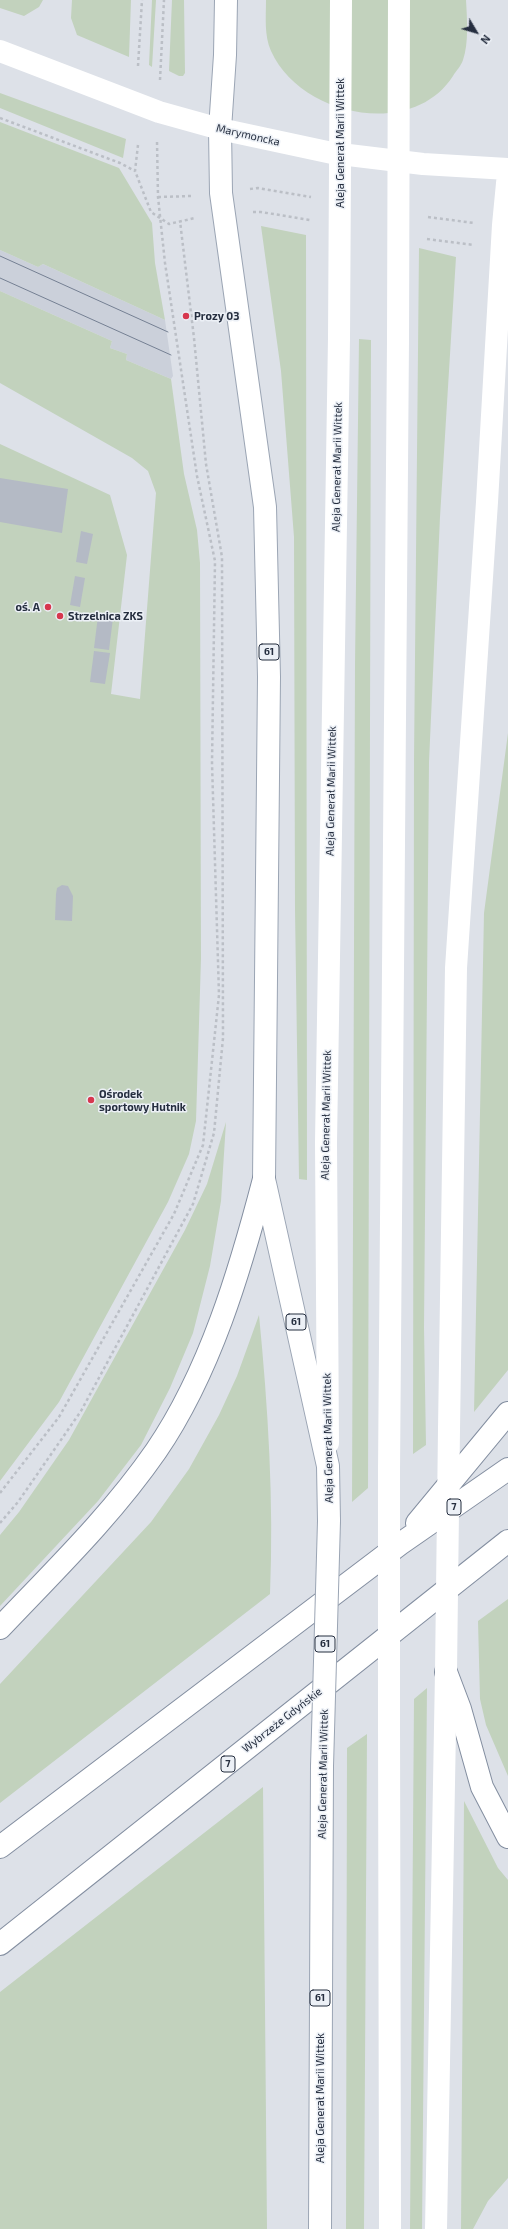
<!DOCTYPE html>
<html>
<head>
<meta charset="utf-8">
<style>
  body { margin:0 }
  #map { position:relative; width:508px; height:2229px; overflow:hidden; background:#dde1e8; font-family:"Exo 2",sans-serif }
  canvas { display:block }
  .north { position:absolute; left:456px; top:12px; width:40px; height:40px; -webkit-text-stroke:3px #ecf0f6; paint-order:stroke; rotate:128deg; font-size:11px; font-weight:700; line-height:16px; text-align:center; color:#252e3f }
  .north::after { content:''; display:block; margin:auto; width:14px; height:18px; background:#252e3f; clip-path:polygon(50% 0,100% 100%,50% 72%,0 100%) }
</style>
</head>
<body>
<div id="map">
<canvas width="508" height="2229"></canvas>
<div class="north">N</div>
</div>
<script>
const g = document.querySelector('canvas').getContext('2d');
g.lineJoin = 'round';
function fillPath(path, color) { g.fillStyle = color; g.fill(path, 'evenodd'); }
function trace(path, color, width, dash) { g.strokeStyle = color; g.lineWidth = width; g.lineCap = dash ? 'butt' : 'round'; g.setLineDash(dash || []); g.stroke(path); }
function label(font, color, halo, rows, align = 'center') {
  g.font = font + ' "Exo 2",sans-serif'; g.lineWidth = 3; g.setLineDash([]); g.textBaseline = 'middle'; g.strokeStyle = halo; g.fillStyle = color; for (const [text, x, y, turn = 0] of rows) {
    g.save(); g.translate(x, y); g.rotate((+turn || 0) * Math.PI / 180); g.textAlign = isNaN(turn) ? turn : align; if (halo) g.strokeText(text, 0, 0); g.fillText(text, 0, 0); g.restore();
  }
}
const built = new Path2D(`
  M 0,250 L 38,267 L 43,264 L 165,320 L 173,376 L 171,379 L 126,360 L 127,354 L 110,348 L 112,341 L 0,291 Z`);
const green = new Path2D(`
  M 0,0 L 43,0 L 39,7 L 24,16 L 0,8 Z
  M 72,0 L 131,0 L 129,57 L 77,35 L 71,18 Z
  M 152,0 L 156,0 L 152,67 L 149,65 Z
  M 172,0 L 184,0 L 185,73 L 183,76 L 179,76 L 169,71 Z
  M 266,0 L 466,0 C 467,18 469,43 463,60 C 461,66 456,71 453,76 C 412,140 300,116 271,51 C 264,35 266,17 266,0 Z
  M 0,93 L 126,139 L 123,158 L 0,108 Z
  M 0,122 L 119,168 L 152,223 L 155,263 L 165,320 L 43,264 L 38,267 L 0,250 Z
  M 261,226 L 306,235 L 307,1180 L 299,1179 L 295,910 L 294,537 L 281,371 Z
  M 419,248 L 456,257 L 440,517 L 429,762 L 424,1327 L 426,1445 L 413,1454 L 414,760 Z
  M 0,291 L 112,341 L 110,348 L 127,354 L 126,360 L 171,379 L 184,474 L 197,530 L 200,563 L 201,958 L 196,1121 L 189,1154 L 168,1202 L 59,1402 L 0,1481 L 0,444 L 110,495 L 127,555 L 111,694 L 140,699 L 156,493 L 148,471 L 132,458 L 0,383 Z
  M 359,339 L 371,340 L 368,1488 L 352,1502 L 355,665 Z
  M 508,733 L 508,1370 L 474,1412 L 484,913 Z
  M 226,1122 L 221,1201 L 210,1266 L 193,1333 L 170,1388 L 141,1445 L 98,1501 L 0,1606 L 0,1535 L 19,1512 L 69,1440 L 185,1230 L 207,1184 Z
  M 259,1315 C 268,1407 274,1502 270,1594 L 0,1803 L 0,1684 L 151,1522 L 189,1469 L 219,1415 L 237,1376 Z
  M 508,1599 L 508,1776 L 486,1725 L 480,1699 L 478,1621 Z
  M 427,1688 L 422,2229 L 410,2229 L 414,1699 Z
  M 367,1734 L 364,2229 L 346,2229 L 347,1748 Z
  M 263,1787 L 267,2229 L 0,2229 L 0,1992 Z
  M 464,1801 L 498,1868 L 508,1880 L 508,2178 L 488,2201 L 473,2229 L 461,2229 Z`);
const building = new Path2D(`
  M 0,478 L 68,489 L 62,533 L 0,522 Z
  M 81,531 L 93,534 L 87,564 L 76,562 Z
  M 75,576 L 85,578 L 80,607 L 70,605 Z
  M 98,616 L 113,618 L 109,650 L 94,648 Z
  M 94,651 L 110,653 L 105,684 L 90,682 Z
  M 62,885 L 68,886 L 73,896 L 72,921 L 55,920 L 56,894 L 57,888 Z`);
const path = new Path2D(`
  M 138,66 L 142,0
  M 160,80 L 164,0
  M 0,118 L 120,163 L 135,171
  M 138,145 L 135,171 L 151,212 L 169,224 L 195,218
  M 250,189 L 258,188 L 311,197
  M 158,197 L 192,196
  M 253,212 L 261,212 L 310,220
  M 428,217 L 474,223
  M 427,239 L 474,245
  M 0,1493 L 59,1417 L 174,1214 L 203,1145 L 219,995 L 212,763 L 215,561 L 197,476 L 165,263 L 158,197 L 157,141
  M 0,1523 L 18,1502 L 81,1411 L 193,1204 L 214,1133 L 223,1038 L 222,557 L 206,464 L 194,338 L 180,221`);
const secondary = new Path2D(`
  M 0,51 L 159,112 L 220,129 L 332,153 L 423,164 L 508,169
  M 449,1429 L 456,968 L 487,502 L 503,225 L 508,173
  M 328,1443 L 326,1142 L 339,338
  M 389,1469 L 398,341
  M 389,1718 L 390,2229
  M 436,2229 L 446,1672`);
const primary = new Path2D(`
  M 226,0 L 225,55 L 220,129 L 221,193 L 265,507 L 269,677 L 264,1179 L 328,1466 L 329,1521
  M 320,2229 L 322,1766`);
const highway = new Path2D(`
  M 417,1523 L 508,1413
  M 0,1628 C 54,1571 111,1516 156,1451 C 210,1372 240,1271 264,1179
  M 446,1672 L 460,1709 L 482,1787 L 508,1837
  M 0,1847 L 400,1544 L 508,1469
  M 0,1944 L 508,1541`);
const tram = new Path2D(`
  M 0,256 L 168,332
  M 0,278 L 171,355`);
const secondaryBridge = new Path2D(`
  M 339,338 L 341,0
  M 398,341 L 399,0
  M 446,1672 L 449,1429
  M 389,1718 L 389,1469`);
const primaryBridge = new Path2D(`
  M 322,1766 L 329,1521`);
const markers = [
  [186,316,4,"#d7374e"],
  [48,607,4,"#d7374e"],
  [60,616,4,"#d7374e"],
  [91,1100,4,"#d7374e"]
];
const shields = [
  [269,652,20],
  [296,1322,20],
  [454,1507,14],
  [325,1644,20],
  [228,1764,14],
  [320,1998,20]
];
const shieldNames = [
  ["61",269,652],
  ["61",296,1322],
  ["7",454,1507],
  ["61",325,1644],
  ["7",228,1764],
  ["61",320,1998]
];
const streetNames = [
  ["Marymoncka",248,135,13],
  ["Aleja Generał Marii Wittek",340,143,-90],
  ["Aleja Generał Marii Wittek",337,467,-89],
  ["Aleja Generał Marii Wittek",331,791,-89],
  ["Aleja Generał Marii Wittek",326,1115,-89],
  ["Aleja Generał Marii Wittek",328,1438,-91],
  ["Wybrzeże Gdyńskie",282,1720,-38],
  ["Aleja Generał Marii Wittek",323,1774,-89],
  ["Aleja Generał Marii Wittek",320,2098,-90]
];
const poiNames = [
  ["Prozy 03",194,316],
  ["oś. A",40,607,"right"],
  ["Strzelnica ZKS",68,616],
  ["Ośrodek",99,1094],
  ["sportowy Hutnik",99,1107]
];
fillPath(built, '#cbd0da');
fillPath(green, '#c2d2bd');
fillPath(building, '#b4bac5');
trace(primary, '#9ba5b4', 24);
trace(highway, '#838ea0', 24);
trace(path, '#bbbfc6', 2.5, [3, 3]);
trace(secondary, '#fff', 22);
trace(primary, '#fff', 22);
trace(highway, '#fff', 22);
trace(tram, '#758093', 1);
trace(primaryBridge, '#9ba5b4', 24, []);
trace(secondaryBridge, '#fff', 22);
trace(primaryBridge, '#fff', 22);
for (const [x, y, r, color] of markers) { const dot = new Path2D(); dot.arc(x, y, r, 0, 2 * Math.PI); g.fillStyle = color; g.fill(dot); trace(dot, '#ecf0f6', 1.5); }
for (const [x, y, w] of shields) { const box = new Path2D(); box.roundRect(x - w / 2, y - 8, w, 16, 3); g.fillStyle = '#ecf0f6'; g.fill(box); trace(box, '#252e3f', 1); }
label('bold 10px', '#252e3f', null, shieldNames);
label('11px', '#252e3f', '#ecf0f6', streetNames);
label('bold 11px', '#252e3f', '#ecf0f6', poiNames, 'left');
</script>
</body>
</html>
